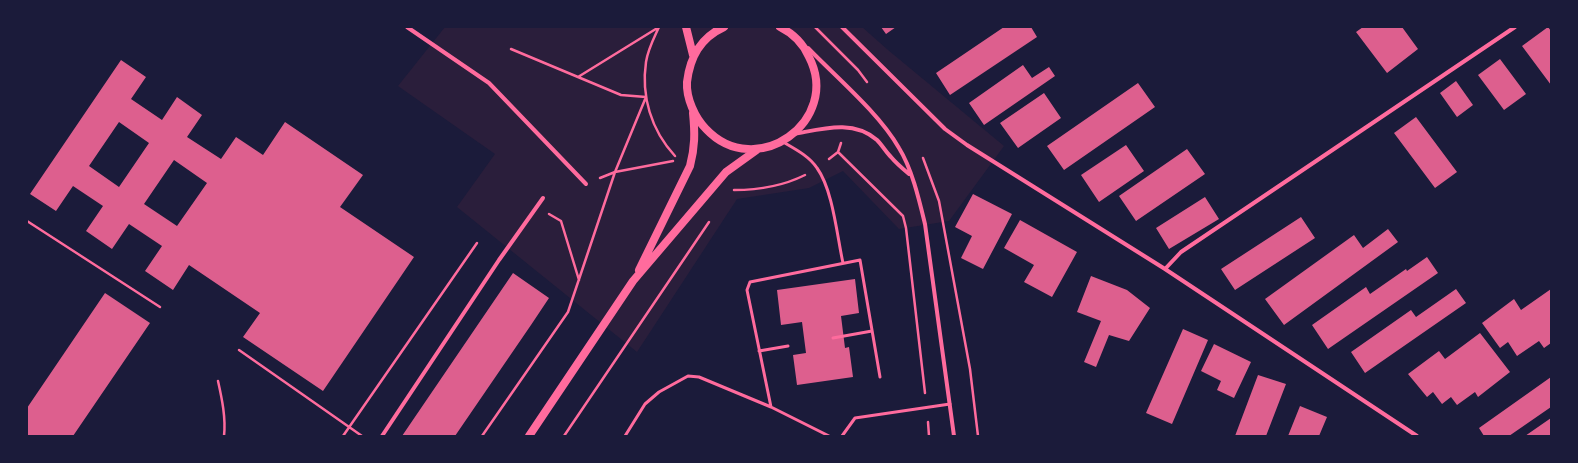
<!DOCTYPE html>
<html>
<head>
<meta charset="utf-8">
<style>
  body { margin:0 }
  #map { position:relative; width:1578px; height:463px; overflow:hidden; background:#1b1b3a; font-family:"Public Sans",sans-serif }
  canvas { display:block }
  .frame { position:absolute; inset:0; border:28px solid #1b1b3a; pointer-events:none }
</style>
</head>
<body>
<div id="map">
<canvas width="1578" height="463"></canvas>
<div class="frame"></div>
</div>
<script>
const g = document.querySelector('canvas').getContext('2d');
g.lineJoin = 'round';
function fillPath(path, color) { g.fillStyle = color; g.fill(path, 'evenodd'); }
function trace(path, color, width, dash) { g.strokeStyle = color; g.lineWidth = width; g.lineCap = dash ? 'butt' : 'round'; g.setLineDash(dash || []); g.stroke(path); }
const green = new Path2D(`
  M 445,27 L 862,27 L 888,50 L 1004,146 L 949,221 L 899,229 L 843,171 L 809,188 L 737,199 L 637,352 L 457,207 L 495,154 L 398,86 Z`);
const building = new Path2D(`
  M 881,27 L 896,27 L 886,34 Z
  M 1004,27 L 1031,27 L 1037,37 L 950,95 L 936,73 Z
  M 1363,27 L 1402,27 L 1418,49 L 1387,73 L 1356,32 Z
  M 1548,27 L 1551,31 L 1551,85 L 1522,46 Z
  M 1500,59 L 1526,94 L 1504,110 L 1478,75 Z
  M 121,60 L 146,77 L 131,99 L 162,120 L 177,97 L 202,115 L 187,137 L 221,159 L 236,137 L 263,155 L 285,122 L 363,175 L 340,207 L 414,257 L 323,391 L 243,337 L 260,313 L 189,265 L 173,290 L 145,271 L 162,246 L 129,224 L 112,249 L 86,231 L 103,206 L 73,186 L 56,211 L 30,194 ZM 119,122 L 149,143 L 119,187 L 89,166 ZM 174,160 L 207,183 L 177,226 L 144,204 Z
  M 1023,65 L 1032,78 L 1049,67 L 1055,76 L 984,125 L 969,103 Z
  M 1456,81 L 1473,105 L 1457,117 L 1440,93 Z
  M 1138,83 L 1155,107 L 1064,170 L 1047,146 Z
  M 1044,93 L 1061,118 L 1018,148 L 1000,123 Z
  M 1416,117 L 1457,172 L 1435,188 L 1394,133 Z
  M 1126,145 L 1144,171 L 1099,202 L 1081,175 Z
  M 1187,149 L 1205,174 L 1136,221 L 1119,196 Z
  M 973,194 L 1012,214 L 983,269 L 961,258 L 972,236 L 955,227 Z
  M 1205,197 L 1219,219 L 1169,249 L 1156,228 Z
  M 1301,217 L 1315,238 L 1235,290 L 1221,269 Z
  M 1020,220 L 1077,252 L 1052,297 L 1024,282 L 1034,265 L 1004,248 Z
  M 1388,229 L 1398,242 L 1284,325 L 1265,299 L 1354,235 L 1363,248 Z
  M 1427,257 L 1438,273 L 1328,349 L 1312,325 L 1366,287 L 1370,294 L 1406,269 L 1407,271 Z
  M 513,273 L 549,298 L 531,325 L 455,436 L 402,436 Z
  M 1091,276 L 1127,290 L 1150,308 L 1129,341 L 1109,335 L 1096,367 L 1084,362 L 1101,321 L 1077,312 Z
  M 855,279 L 859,313 L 841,316 L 845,348 L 849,347 L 853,377 L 797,385 L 793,355 L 806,353 L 802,322 L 781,325 L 777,290 Z
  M 1456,289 L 1466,303 L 1365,373 L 1351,352 L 1411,310 L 1416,317 Z
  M 1551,289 L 1551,343 L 1544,348 L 1539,341 L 1517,356 L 1508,342 L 1500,348 L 1482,323 L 1514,299 L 1521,310 Z
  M 105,293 L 150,323 L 73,436 L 27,436 L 27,408 Z
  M 1183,329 L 1208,340 L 1172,424 L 1146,413 Z
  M 1480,333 L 1510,372 L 1478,397 L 1475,392 L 1457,405 L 1451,397 L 1442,404 L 1433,392 L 1427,397 L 1408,374 L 1439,351 L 1445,359 Z
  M 1214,344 L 1251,362 L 1234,398 L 1217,390 L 1221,381 L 1201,371 Z
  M 1258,375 L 1286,384 L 1266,436 L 1235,436 Z
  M 1551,377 L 1551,407 L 1509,436 L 1484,436 L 1479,428 Z
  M 1300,406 L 1327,417 L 1319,436 L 1288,436 Z
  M 1551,418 L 1551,436 L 1525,436 Z`);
const path = new Path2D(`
  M 659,27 C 654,38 648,49 646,62 C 641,96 651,130 675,156
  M 815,27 L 858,70 L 867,82
  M 578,77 L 659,27
  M 838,152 L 903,216 L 906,228 L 925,393
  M 923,158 L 939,201 L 970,369 L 978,436
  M 829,159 L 838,152 L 841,143
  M 600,178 L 615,172 L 673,161
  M 734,190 C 758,190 783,186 805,175
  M 549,214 L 561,221 L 579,280
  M 27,221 L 160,307
  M 239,350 L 362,436
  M 218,381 C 222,399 226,418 224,436
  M 928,422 L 929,436
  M 343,436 L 477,243
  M 482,436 L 568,312 L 615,172 L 646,97 L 621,95 L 511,49
  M 564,436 L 709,222`);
const service = new Path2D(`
  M 783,142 C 795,149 809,156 817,168 C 833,190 837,236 843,263
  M 833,338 L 872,331
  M 759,351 L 788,346
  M 771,407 L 747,290 L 750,282 L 860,260 L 880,377
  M 625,436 L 645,404 L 659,392 L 688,376 L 699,377 L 771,407 L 829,436
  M 842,436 L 855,418 L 950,404`);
const minor = new Path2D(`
  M 407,27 L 489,83 L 586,184
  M 842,27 L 945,129 L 967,145 L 1165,269 L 1417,436
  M 808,48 C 836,77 879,113 899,148 C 912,169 919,199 925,224 L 954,436
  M 794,134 C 822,129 853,119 877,140 C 882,145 886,152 891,157 C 896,163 903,169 909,174
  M 1165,269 L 1181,252 L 1515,27
  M 382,436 L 499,260 L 543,198`);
const secondary = new Path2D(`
  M 686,27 L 693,55
  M 724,27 C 700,38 690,57 687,82 C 686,98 695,118 706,129 C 756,182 842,121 809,57 C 803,43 794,34 780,27
  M 639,270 L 690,166 C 695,147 695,133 693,113
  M 529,436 L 633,281 L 726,172 L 758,149`);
fillPath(green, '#2a1e3b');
fillPath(building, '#dd5f8e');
trace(path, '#ff6b9d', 2.5);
trace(service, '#ff6b9d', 3);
trace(minor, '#ff6b9d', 4);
trace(secondary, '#ff6b9d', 8);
</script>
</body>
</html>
